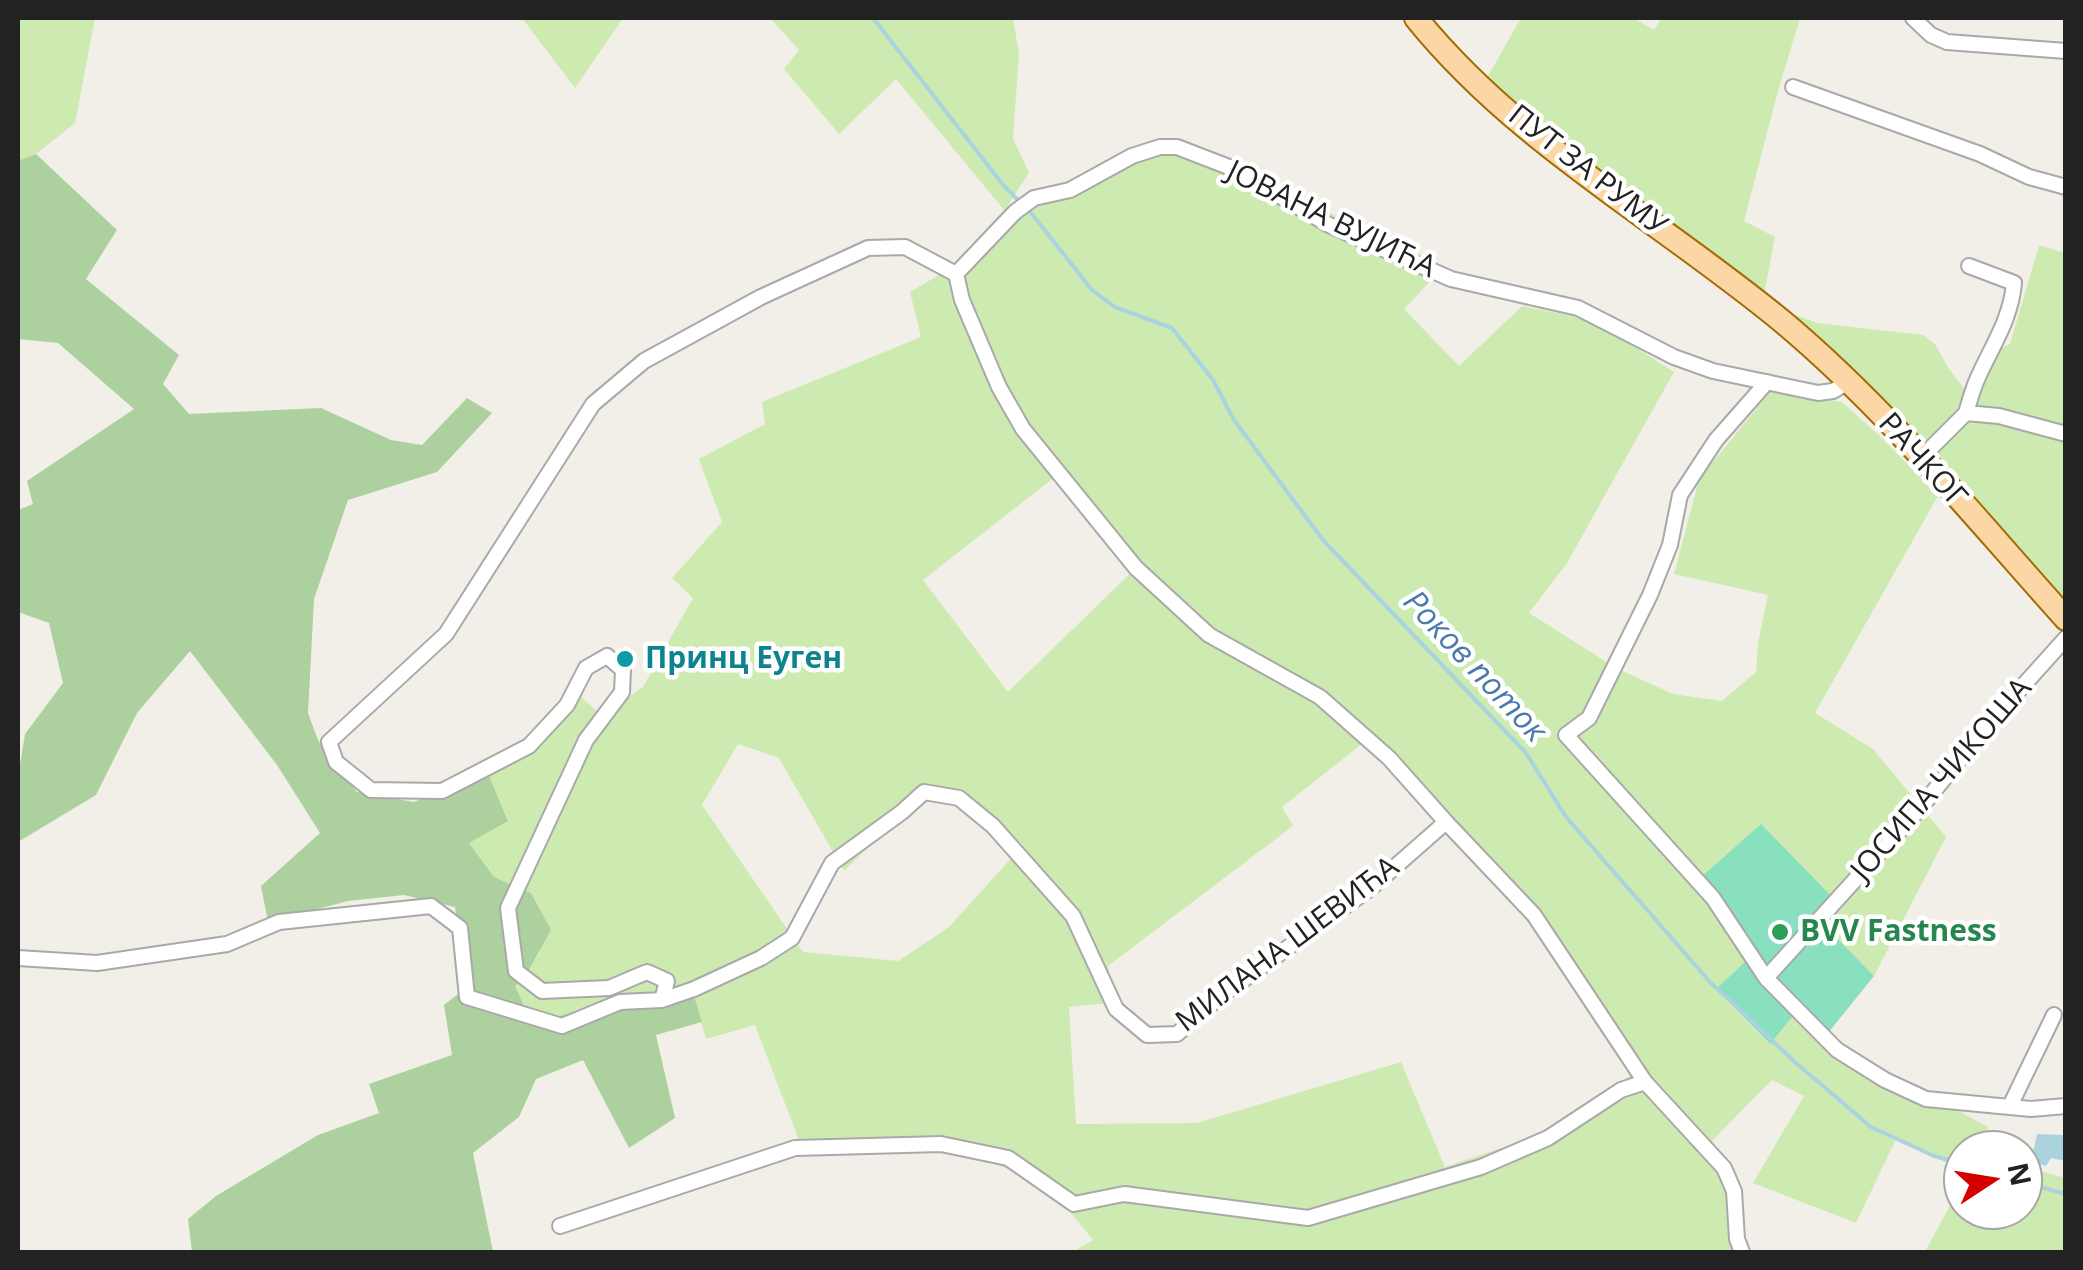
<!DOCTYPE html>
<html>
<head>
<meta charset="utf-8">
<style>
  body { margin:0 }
  #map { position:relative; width:2083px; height:1270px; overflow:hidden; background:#f2efe9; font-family:"Open Sans",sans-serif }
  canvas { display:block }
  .frame { position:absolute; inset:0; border:20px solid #222; pointer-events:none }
  .north { position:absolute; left:1943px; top:1130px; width:100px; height:100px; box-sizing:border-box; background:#fff; border:2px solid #a7a7a7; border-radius:50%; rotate:78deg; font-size:28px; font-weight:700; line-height:40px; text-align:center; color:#222 }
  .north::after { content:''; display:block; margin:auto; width:35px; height:45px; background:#d40000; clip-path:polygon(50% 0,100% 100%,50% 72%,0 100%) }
</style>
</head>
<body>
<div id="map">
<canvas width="2083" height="1270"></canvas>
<div class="frame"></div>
<div class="north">N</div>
</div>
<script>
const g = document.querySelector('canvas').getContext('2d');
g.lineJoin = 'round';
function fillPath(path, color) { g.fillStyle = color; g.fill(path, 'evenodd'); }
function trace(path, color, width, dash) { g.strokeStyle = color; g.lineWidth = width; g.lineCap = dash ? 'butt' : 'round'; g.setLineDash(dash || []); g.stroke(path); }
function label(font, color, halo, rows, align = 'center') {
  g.font = font + ' "Open Sans",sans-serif'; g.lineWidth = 9; g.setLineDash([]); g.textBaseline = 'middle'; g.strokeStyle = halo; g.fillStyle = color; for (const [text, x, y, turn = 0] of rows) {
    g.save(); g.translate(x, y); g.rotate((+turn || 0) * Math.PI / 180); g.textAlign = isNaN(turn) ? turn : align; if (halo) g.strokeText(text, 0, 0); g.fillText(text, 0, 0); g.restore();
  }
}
const grass = new Path2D(`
  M 18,18 L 95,18 L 75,123 L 36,154 L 18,161 Z
  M 522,18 L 623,18 L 575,88 Z
  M 770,18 L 1013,18 L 1019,54 L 1013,138 L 1029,173 L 1006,208 L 1115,162 L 1180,147 L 1259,177 L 1442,269 L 1404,309 L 1459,366 L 1522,306 L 1592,320 L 1674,372 L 1567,563 L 1529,613 L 1616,668 L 1673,694 L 1722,701 L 1756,672 L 1758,643 L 1768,595 L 1674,574 L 1699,479 L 1770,392 L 1842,402 L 1884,440 L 1938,496 L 1815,713 L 1873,749 L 1946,837 L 1874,976 L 1820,922 L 1747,960 L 1716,990 L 1769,1044 L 1797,1010 L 1824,1038 L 1988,1127 L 1987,1150 L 1963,1150 L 1963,1170 L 1896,1139 L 1856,1223 L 1753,1183 L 1804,1096 L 1772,1080 L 1708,1145 L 1736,1183 L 1743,1252 L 1073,1252 L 1093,1240 L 1046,1182 L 963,1153 L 865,1147 L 805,1156 L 755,1025 L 706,1039 L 690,983 L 532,1024 L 514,985 L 528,972 L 540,952 L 531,893 L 494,877 L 468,842 L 508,820 L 487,771 L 538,739 L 577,693 L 602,716 L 643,687 L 693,598 L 672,578 L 722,522 L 699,459 L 765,424 L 762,402 L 921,337 L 910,292 L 949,269 L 1004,210 L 896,79 L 839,134 L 784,69 L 799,50 ZM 1060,473 L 1141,563 L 1008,692 L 923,580 ZM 1372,736 L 1538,916 L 1637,1071 L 1539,1135 L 1445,1167 L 1401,1062 L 1197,1123 L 1076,1124 L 1069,1007 L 1117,1002 L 1108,966 L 1293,826 L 1282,807 ZM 738,744 L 779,758 L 844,871 L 929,788 L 955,792 L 1023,845 L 949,927 L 898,961 L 803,952 L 702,805 Z
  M 1521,18 L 1633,18 L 1654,30 L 1662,18 L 1800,18 L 1778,91 L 1744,221 L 1775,237 L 1765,290 L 1759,298 L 1484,83 Z
  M 2039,245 L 2065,253 L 2065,430 L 1973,405 L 1999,349 L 2010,344 Z
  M 1769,306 L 1818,323 L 1923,335 L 1935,344 L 1949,369 L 1967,392 C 1957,417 1938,433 1920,451 Z
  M 1970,413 L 2065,439 L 2065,609 L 1928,459 Z
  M 2023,1166 L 2065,1178 L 2065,1243 L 2061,1252 L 1925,1252 L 1963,1181 L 1963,1210 L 2023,1210 Z`);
const forest = new Path2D(`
  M 36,154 L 117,230 L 86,279 L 179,355 L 163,384 L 189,414 L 321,408 L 391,440 L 422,445 L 467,398 L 492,413 L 437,472 L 348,500 L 314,599 L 308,713 L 318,740 L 357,792 L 414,802 L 487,771 L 508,821 L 469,843 L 494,877 L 531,893 L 551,930 L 528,972 L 515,986 L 532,1023 L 690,983 L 702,1022 L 656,1035 L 675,1118 L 629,1148 L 583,1060 L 536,1079 L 519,1117 L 473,1153 L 493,1252 L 192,1252 L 188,1219 L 216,1196 L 318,1135 L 379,1113 L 369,1084 L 452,1055 L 444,1005 L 466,988 L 455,907 L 404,895 L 348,901 L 268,922 L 261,886 L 320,833 L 277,765 L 190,651 L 137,713 L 96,795 L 18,842 L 18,777 L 25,734 L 63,683 L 49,623 L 18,612 L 18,510 L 33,504 L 27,481 L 134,409 L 58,343 L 18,339 L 18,161 Z`);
const pitch = new Path2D(`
  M 1761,824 L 1837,902 L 1821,922 L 1874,976 L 1824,1038 L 1797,1011 L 1770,1044 L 1716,989 L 1747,960 L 1698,880 Z`);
const water = new Path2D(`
  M 2037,1134 L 2065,1135 L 2065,1161 L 2051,1158 L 2046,1166 L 2037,1163 L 2038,1157 L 2033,1153 Z`);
const stream = new Path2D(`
  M 873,18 L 1004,186 L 1017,199
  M 1028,209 L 1092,290 L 1115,307 L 1172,328 L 1213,380 L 1234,420 L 1323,540 L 1526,753 L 1566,817 L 1710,982 L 1796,1063 L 1871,1127 L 1934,1156 L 1963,1164
  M 2023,1182 L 2066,1194`);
const minor = new Path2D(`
  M 1913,18 L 1931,35 L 1947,42 L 2066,51
  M 1793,87 L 1980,154 L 2029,177 L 2066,187
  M 956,274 L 962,300 L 999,387 L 1023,429 L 1136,568 L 1209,635 L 1320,697 L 1389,758 L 1446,822 L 1534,915 L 1645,1082 L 1724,1168 L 1734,1191 L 1737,1239 L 1742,1252
  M 956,274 L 1015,212 L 1034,198 L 1070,190 L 1132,156 L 1160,147 L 1177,147 L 1234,169 L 1329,225 L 1451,279 L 1578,308 L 1674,357 L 1713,371 L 1818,393 L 1833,391 L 1848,382
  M 1767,382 L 1716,440 L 1680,495 L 1670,545 L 1650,595 L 1589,718 L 1566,735 L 1713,898 L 1766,978 L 1837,1050 L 1885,1080 L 1926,1099 L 2031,1109 L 2066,1106
  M 1966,413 C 1969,403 1972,392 1976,382 C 1990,349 2011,320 2014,283 L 1969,266
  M 1921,458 L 1966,413 L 1999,416 L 2066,434
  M 18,958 L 97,963 L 227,944 L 279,922 L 431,906 L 460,928 L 467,997 L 562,1026 L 620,1002 L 662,1000 L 694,989 L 761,958 L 792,938 L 832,863 L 902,812 L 924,792 L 959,798 L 993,826 L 1073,916 L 1116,1009 L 1147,1035 L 1177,1034 L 1218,998 L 1372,887 L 1446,822
  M 1766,978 L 1921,807 L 1985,728 L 2066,638
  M 662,1000 L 667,981 L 647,972 L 609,988 L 542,991 L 516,971 L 508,908 L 586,740 L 622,692 L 623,670 L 607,656 L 586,668 L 567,705 L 529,746 L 442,791 L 371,790 L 336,762 L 329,742 L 446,634 L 593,404 L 644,361 L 761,297 L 868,248 L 905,247 L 956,274
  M 2010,1106 L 2054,1015
  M 560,1226 L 795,1148 L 941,1144 L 1008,1158 L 1074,1204 L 1124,1194 L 1308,1218 L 1481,1167 L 1548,1138 L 1621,1090 L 1645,1082`);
const primary = new Path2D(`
  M 1416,18 C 1517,143 1661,221 1783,322 C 1888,410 1975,518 2066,619`);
const markers = [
  [625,659,10,"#0f9aa8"],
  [1780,932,10,"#2e9e5b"]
];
const streetNames = [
  ["ПУТ ЗА РУМУ",1587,171,38],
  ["ЈОВАНА ВУЈИЋА",1331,220,26],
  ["РАЧКОГ",1922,461,48],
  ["ЈОСИПА ЧИКОША",1942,780,-49],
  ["МИЛАНА ШЕВИЋА",1288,945,-37]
];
const cultureNames = [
  ["Принц Еуген",645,659]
];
const leisureNames = [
  ["BVV Fastness",1800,932]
];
const waterNames = [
  ["Роков поток",1474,667,47]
];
fillPath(grass, '#cdebb0');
fillPath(forest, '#add19e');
fillPath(pitch, '#88e0be');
fillPath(water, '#aad3df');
trace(stream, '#aad3df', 4);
trace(minor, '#a9a9a9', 18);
trace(primary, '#a06b00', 26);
trace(minor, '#fff', 14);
trace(primary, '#fcd6a4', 22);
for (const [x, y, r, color] of markers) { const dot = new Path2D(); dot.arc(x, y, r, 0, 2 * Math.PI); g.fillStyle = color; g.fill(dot); trace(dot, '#fff', 4); }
label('30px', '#222', '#fff', streetNames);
label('bold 30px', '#0d838f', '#fff', cultureNames, 'left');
label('bold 30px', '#27864d', '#fff', leisureNames, 'left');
label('italic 32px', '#4a7aab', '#fff', waterNames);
</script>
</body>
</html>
